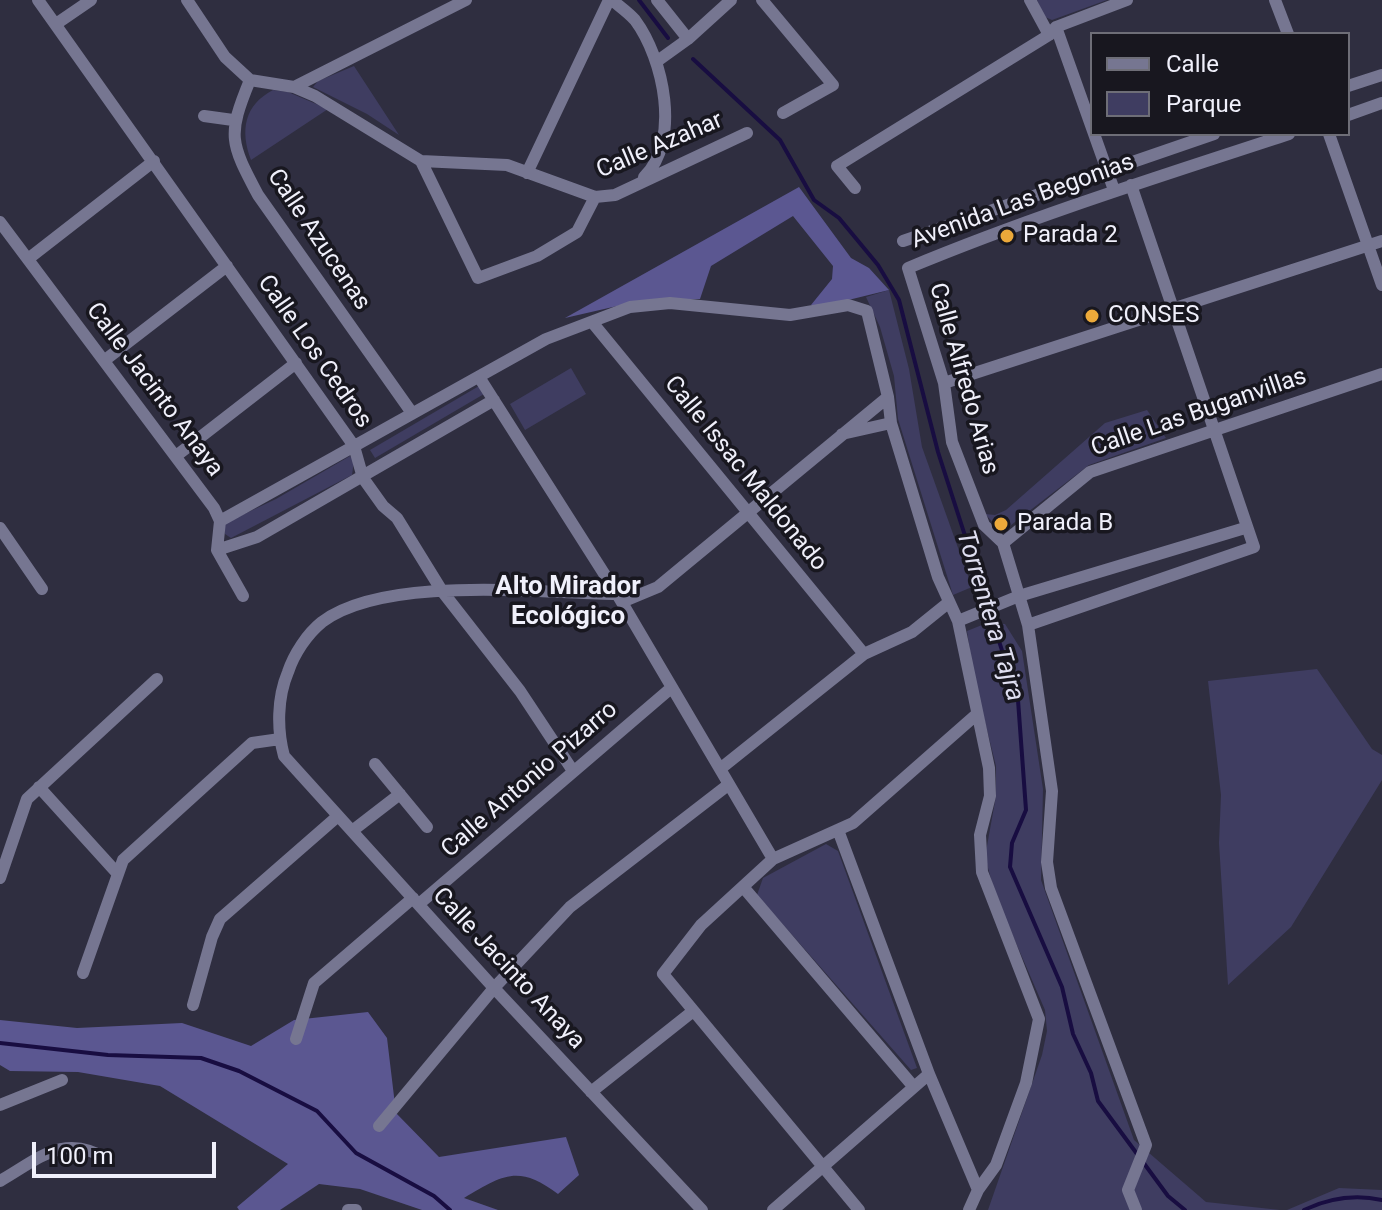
<!DOCTYPE html>
<html>
<head>
<meta charset="utf-8">
<style>
  body { margin:0 }
  #map { position:relative; width:1382px; height:1210px; overflow:hidden; background:#2f2e40; font-family:Roboto,sans-serif }
  canvas { display:block }
  .legend { position:absolute; left:1090px; top:32px; width:260px; height:104px; box-sizing:border-box; background:#18171f; border:2px solid #6e6e77; margin:0; padding:10px 14px; list-style:none; font-size:24px; color:#f0f0fb }
  .legend li { display:flex; align-items:center; gap:16px; height:40px }
  .legend b { width:40px; border:2px solid #6e6e77 }
  .scale { position:absolute; left:32px; top:1142px; width:184px; height:36px; box-sizing:border-box; border:4px solid #f0f0fb; border-top:0; padding-left:10px; font-size:24px; line-height:28px; white-space:nowrap; color:#f0f0fb; -webkit-text-stroke:6px #18171f; paint-order:stroke }
</style>
</head>
<body>
<div id="map">
<canvas width="1382" height="1210"></canvas>
<ul class="legend">
<li><b style="height:10px;background:#767691"></b>Calle</li>
<li><b style="height:22px;background:#3f3d61"></b>Parque</li>
</ul>
<div class="scale">100 m</div>
</div>
<script>
const g = document.querySelector('canvas').getContext('2d');
g.lineJoin = 'round';
function fillPath(path, color) { g.fillStyle = color; g.fill(path, 'evenodd'); }
function trace(path, color, width, dash) { g.strokeStyle = color; g.lineWidth = width; g.lineCap = dash ? 'butt' : 'round'; g.setLineDash(dash || []); g.stroke(path); }
function label(font, color, halo, rows, align = 'center') {
  g.font = font + ' Roboto,sans-serif'; g.lineWidth = 7; g.setLineDash([]); g.textBaseline = 'middle'; g.strokeStyle = halo; g.fillStyle = color; for (const [text, x, y, turn = 0] of rows) {
    g.save(); g.translate(x, y); g.rotate((+turn || 0) * Math.PI / 180); g.textAlign = isNaN(turn) ? turn : align; if (halo) g.strokeText(text, 0, 0); g.fillText(text, 0, 0); g.restore();
  }
}
const green = new Path2D(`
  M 1037,0 L 1107,0 L 1052,20 L 1045,17 Z
  M 354,66 L 399,135 L 367,114 L 313,87 L 318,81 Z
  M 273,90 L 288,92 L 328,109 L 251,160 C 240,131 244,105 273,90 Z
  M 889,290 L 909,369 L 922,447 L 972,587 L 953,595 L 898,419 L 894,376 L 880,327 L 866,297 Z
  M 571,368 L 586,394 L 525,430 L 510,404 Z
  M 479,386 L 484,394 L 375,458 L 370,450 Z
  M 1147,410 L 1166,438 L 1089,465 L 1002,532 L 985,514 L 995,515 L 1006,510 L 1105,423 Z
  M 350,456 L 354,461 L 352,475 L 231,538 L 225,534 L 225,523 L 276,499 Z
  M 987,623 L 1005,624 L 1022,651 L 1043,789 L 1041,880 L 1134,1140 L 1206,1202 L 1280,1210 L 988,1210 L 1042,1055 L 1047,1031 L 1045,1010 L 996,897 L 985,857 L 996,796 L 996,766 L 974,678 L 967,631 Z
  M 1317,669 L 1372,749 L 1382,755 L 1382,780 L 1291,927 L 1228,985 L 1219,843 L 1221,795 L 1208,681 Z
  M 826,844 L 838,851 L 917,1068 L 911,1070 L 757,895 L 763,878 Z
  M 1339,1188 L 1382,1190 L 1382,1210 L 1287,1210 Z`);
const forest = new Path2D(`
  M 799,187 L 851,258 L 869,268 L 889,290 L 828,305 L 811,305 L 832,279 L 833,266 L 793,216 L 711,266 L 700,299 L 639,301 L 565,318 Z
  M 368,1012 L 387,1038 L 396,1113 L 439,1157 L 566,1137 L 579,1175 L 558,1194 C 518,1164 503,1175 464,1198 L 498,1210 L 422,1210 L 360,1189 L 319,1184 L 280,1210 L 239,1210 L 237,1207 L 288,1164 L 160,1086 L 78,1072 L 10,1071 L 0,1065 L 0,1020 L 77,1028 L 182,1023 L 251,1046 L 294,1020 Z`);
const stream = new Path2D(`
  M 639,0 L 668,38
  M 693,59 L 780,140 L 814,200 L 839,218 L 878,265 L 899,300 L 938,452 L 1018,700 L 1026,810 L 1012,843 L 1010,867 L 1062,987 L 1073,1034 L 1091,1073 L 1098,1101 L 1168,1196 L 1185,1210
  M 0,1043 L 108,1055 L 201,1058 L 239,1071 L 317,1111 L 356,1153 L 434,1196 L 450,1210
  M 1304,1210 C 1329,1198 1354,1194 1382,1200`);
const minor = new Path2D(`
  M 38,0 L 354,446 L 363,478 L 383,506 L 397,518 L 442,591 L 520,691 L 573,771
  M 187,0 L 225,57 L 250,80 L 294,87 L 315,96 L 421,161 L 507,165 L 595,197 L 615,195 L 747,133
  M 612,0 C 619,6 629,13 635,20 C 664,59 681,141 644,177
  M 657,0 L 688,39
  M 762,0 L 833,85 L 783,113
  M 1030,0 L 1049,35
  M 1275,0 L 1288,34
  M 56,24 L 91,0
  M 1056,27 L 1114,190
  M 656,62 L 688,39 L 731,0
  M 250,80 C 227,136 230,142 258,195 L 412,413
  M 1348,86 L 1382,75
  M 294,87 L 466,0
  M 1348,115 L 1382,103
  M 204,116 L 233,120
  M 1329,134 L 1382,285
  M 421,161 L 478,278 L 537,256 L 577,232 L 595,197
  M 527,173 L 609,0
  M 855,188 L 837,166 L 1049,35 L 1056,27 L 1127,0
  M 0,222 L 214,508 L 220,521 L 217,550 L 243,596
  M 903,241 L 1214,134
  M 28,259 L 154,161
  M 592,322 L 864,654
  M 105,360 L 227,266
  M 479,377 L 617,594 L 773,859
  M 944,383 L 1382,241
  M 842,434 L 891,423
  M 176,456 L 296,363
  M 220,521 L 546,339 L 630,307 L 670,303 L 790,315 L 848,305 L 867,311 L 888,397 L 891,423 L 938,577 L 958,621 L 989,768 L 990,796 L 980,835 L 982,872 L 1039,1019 L 1026,1083 L 996,1165 L 978,1190 L 969,1210
  M 0,528 L 42,589
  M 1003,543 L 1090,472 L 1382,374
  M 217,550 L 257,537 L 494,400
  M 617,594 C 539,593 385,575 322,622 C 307,634 294,654 288,672 C 277,698 277,730 284,756 L 494,988 L 702,1210
  M 622,602 L 658,587 L 888,397
  M 958,621 L 1019,596 L 1245,528
  M 1028,625 L 1254,547 L 1131,185
  M 375,764 L 427,827
  M 720,769 L 864,654 L 912,632 L 948,603
  M 39,787 L 117,873
  M 838,830 L 929,1074 L 978,1190
  M 352,831 L 400,794
  M 0,878 L 27,799 L 157,679
  M 744,888 L 913,1086
  M 419,904 L 670,689
  M 83,973 L 123,860 L 252,743 L 280,739
  M 193,1005 L 212,937 L 220,919 L 338,816
  M 296,1039 L 314,983 L 413,898
  M 591,1092 L 692,1012
  M 0,1105 L 62,1080
  M 379,1126 L 494,988 L 570,907 L 728,785
  M 0,1181 C 40,1158 64,1132 109,1160
  M 348,1210 L 356,1210
  M 773,1210 L 929,1074
  M 859,1210 L 663,974 L 701,925 L 773,859 L 853,823 L 977,714
  M 1136,1210 L 1128,1190 L 1146,1145 L 1051,888 L 1047,862 L 1052,791 L 1028,625 L 1003,543 L 984,525 L 952,442 L 944,383 L 908,268 C 1033,216 1161,176 1289,134`);
const markers = [
  [1007,236,8,"#eca93a"],
  [1092,316,8,"#eca93a"],
  [1001,524,8,"#eca93a"]
];
const streetNames = [
  ["Calle Azahar",660,146,-23],
  ["Avenida Las Begonias",1023,202,-20],
  ["Calle Azucenas",318,240,56],
  ["Calle Los Cedros",314,352,55],
  ["Calle Alfredo Arias",963,379,74],
  ["Calle Jacinto Anaya",154,390,53],
  ["Calle Las Buganvillas",1199,413,-19],
  ["Calle Issac Maldonado",745,474,51],
  ["Calle Antonio Pizarro",530,780,-41],
  ["Calle Jacinto Anaya",508,969,47]
];
const poiNames = [
  ["Parada 2",1023,236],
  ["CONSES",1108,316],
  ["Parada B",1017,524]
];
const neighbourhoodNames = [
  ["Alto Mirador",568,587],
  ["Ecológico",568,617]
];
const waterNames = [
  ["Torrentera Tajra",989,616,73]
];
fillPath(green, '#3f3d61');
fillPath(forest, '#5b5791');
trace(stream, '#180d41', 4);
trace(minor, '#767691', 12);
for (const [x, y, r, color] of markers) { const dot = new Path2D(); dot.arc(x, y, r, 0, 2 * Math.PI); g.fillStyle = color; g.fill(dot); trace(dot, '#18171f', 3); }
label('24px', '#f0f0fb', '#18171f', streetNames);
label('24px', '#f0f0fb', '#18171f', poiNames, 'left');
label('bold 26px', '#f0f0fb', '#18171f', neighbourhoodNames);
label('italic 26px', '#dfdff1', '#18171f', waterNames);
</script>
</body>
</html>
